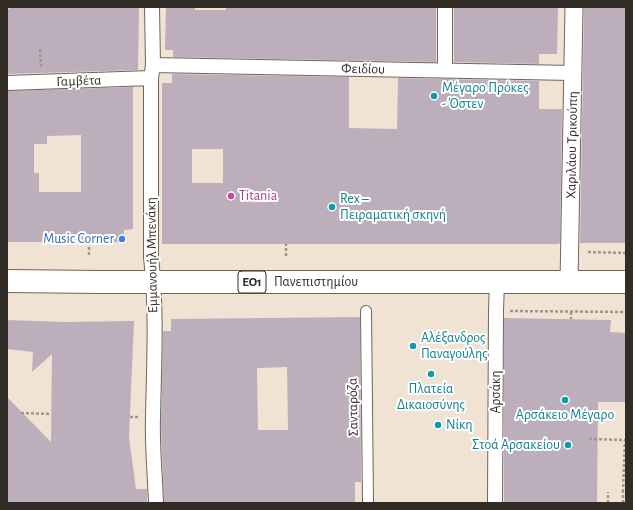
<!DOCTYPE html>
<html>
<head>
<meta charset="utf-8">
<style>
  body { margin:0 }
  #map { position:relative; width:633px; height:510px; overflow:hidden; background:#f0e3d3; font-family:"Alegreya Sans",sans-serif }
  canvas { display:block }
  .frame { position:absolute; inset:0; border:8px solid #312c26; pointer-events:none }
</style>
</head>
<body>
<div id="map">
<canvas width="633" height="510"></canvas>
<div class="frame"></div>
</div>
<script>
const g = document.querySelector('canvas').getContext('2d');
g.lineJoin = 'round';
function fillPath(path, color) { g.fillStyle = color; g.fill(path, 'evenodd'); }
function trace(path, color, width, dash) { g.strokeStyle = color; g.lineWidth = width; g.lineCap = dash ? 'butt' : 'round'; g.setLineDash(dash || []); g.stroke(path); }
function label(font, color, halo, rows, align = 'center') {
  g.font = font + ' "Alegreya Sans",sans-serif'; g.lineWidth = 4; g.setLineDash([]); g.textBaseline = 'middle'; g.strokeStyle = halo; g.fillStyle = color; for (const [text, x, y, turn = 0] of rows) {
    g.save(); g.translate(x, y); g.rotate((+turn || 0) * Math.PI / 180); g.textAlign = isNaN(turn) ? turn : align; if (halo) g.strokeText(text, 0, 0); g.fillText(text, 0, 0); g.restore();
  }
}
const building = new Path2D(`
  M 12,7 L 139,7 L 138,70 L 7,74 L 7,10 Z
  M 166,7 L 195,7 L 195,10 L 226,10 L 226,7 L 436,7 L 436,62 L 173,57 L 173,50 L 165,50 Z
  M 454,7 L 558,7 L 557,54 L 539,54 L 539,64 L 454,62 Z
  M 584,7 L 626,7 L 626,243 L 580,243 Z
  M 172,74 L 349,77 L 349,128 L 397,129 L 398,78 L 539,81 L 539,109 L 562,109 L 560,242 L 559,244 L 162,244 L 162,83 L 172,83 ZM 192,149 L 223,149 L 223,183 L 192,183 Z
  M 133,87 L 133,229 L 124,230 L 124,242 L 7,242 L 7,91 ZM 81,135 L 81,192 L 39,192 L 39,173 L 34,173 L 34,144 L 47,144 L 47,136 Z
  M 360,317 L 361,482 L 355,482 L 355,503 L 164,503 L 161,428 L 163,331 L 171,331 L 171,319 ZM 287,367 L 288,430 L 258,430 L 257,368 Z
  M 504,318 L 611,320 L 610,332 L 626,333 L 626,402 L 598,402 L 597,503 L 504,503 Z
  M 7,320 L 65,322 L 134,321 L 129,437 L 136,489 L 147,489 L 147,503 L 7,503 L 7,397 L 51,442 L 52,354 L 32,372 L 33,352 L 7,349 Z`);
const path = new Path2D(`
  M 40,49 L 41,68
  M 89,242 L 89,255
  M 588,252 L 626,253
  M 286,256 L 286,244
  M 510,311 L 626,312
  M 571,312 L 571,319
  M 21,413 L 51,414
  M 130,417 L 138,417
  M 589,439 L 625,440 L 623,491 L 626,491
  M 608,503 L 608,492
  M 623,503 L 623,491`);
const pedestrian = new Path2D(`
  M 366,311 L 368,503`);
const minor = new Path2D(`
  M 152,7 L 153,65 L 151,78 L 151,257 C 157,310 154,364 153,417 C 152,446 155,474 156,503
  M 153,65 L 573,73
  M 445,71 L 445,7
  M 7,83 L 151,78
  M 495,503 L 496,311 L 497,282`);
const tertiary = new Path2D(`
  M 569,282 L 574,7`);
const primary = new Path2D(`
  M 7,281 L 100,282 L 626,282`);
const markers = [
  [434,96,4,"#0f9aa8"],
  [231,196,4,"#d1479c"],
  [332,207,4,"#0f9aa8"],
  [122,239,4,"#3f7fe0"],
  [413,346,4,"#0f9aa8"],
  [431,374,4,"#0f9aa8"],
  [565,400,4,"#0f9aa8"],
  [438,425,4,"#0f9aa8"],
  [568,445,4,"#0f9aa8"]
];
const shields = [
  [252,282,28]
];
const shieldNames = [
  ["ΕΟ1",252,282]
];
const streetNames = [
  ["Φειδίου",363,69,1],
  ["Γαμβέτα",79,81,-2],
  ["Χαριλάου Τρικούπη",572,145,-89],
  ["Εμμανουήλ Μπενάκη",152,255,-91],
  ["Πανεπιστημίου",316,282],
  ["Αρσάκη",496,392,-90],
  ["Σανταρόζα",353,407,-91]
];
const cultureNames = [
  ["Μέγαρο Πρόκες",442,88],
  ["- Όστεν",442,104],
  ["Rex –",340,199],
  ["Πειραματική σκηνή",340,215],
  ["Αλέξανδρος",421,338],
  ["Παναγούλης",421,354],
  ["Πλατεία",431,389,"center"],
  ["Δικαιοσύνης",431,405,"center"],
  ["Αρσάκειο Μέγαρο",565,415,"center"],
  ["Νίκη",446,425],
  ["Στοά Αρσακείου",560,445,"right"]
];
const hotelNames = [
  ["Titania",239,196]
];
const shopNames = [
  ["Music Corner",114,239]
];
fillPath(building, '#bdaebc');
trace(pedestrian, '#716558', 12);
trace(minor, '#716558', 16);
trace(tertiary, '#716558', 19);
trace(primary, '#716558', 24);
trace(path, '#a0968a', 2.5, [3, 2]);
trace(pedestrian, '#fff', 10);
trace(minor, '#fff', 14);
trace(tertiary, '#fff', 17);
trace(primary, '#fff', 22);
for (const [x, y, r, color] of markers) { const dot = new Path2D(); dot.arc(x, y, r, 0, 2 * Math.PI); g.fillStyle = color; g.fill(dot); trace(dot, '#fff', 1.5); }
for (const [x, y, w] of shields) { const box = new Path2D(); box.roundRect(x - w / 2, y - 11, w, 22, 3); g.fillStyle = '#fff'; g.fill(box); trace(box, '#312c26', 1); }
label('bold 13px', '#312c26', null, shieldNames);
label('14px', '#312c26', '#fff', streetNames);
label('14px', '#0d838f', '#fff', cultureNames, 'left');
label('14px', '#b23c85', '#fff', hotelNames, 'left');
label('14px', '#366cbe', '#fff', shopNames, 'right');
</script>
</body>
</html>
